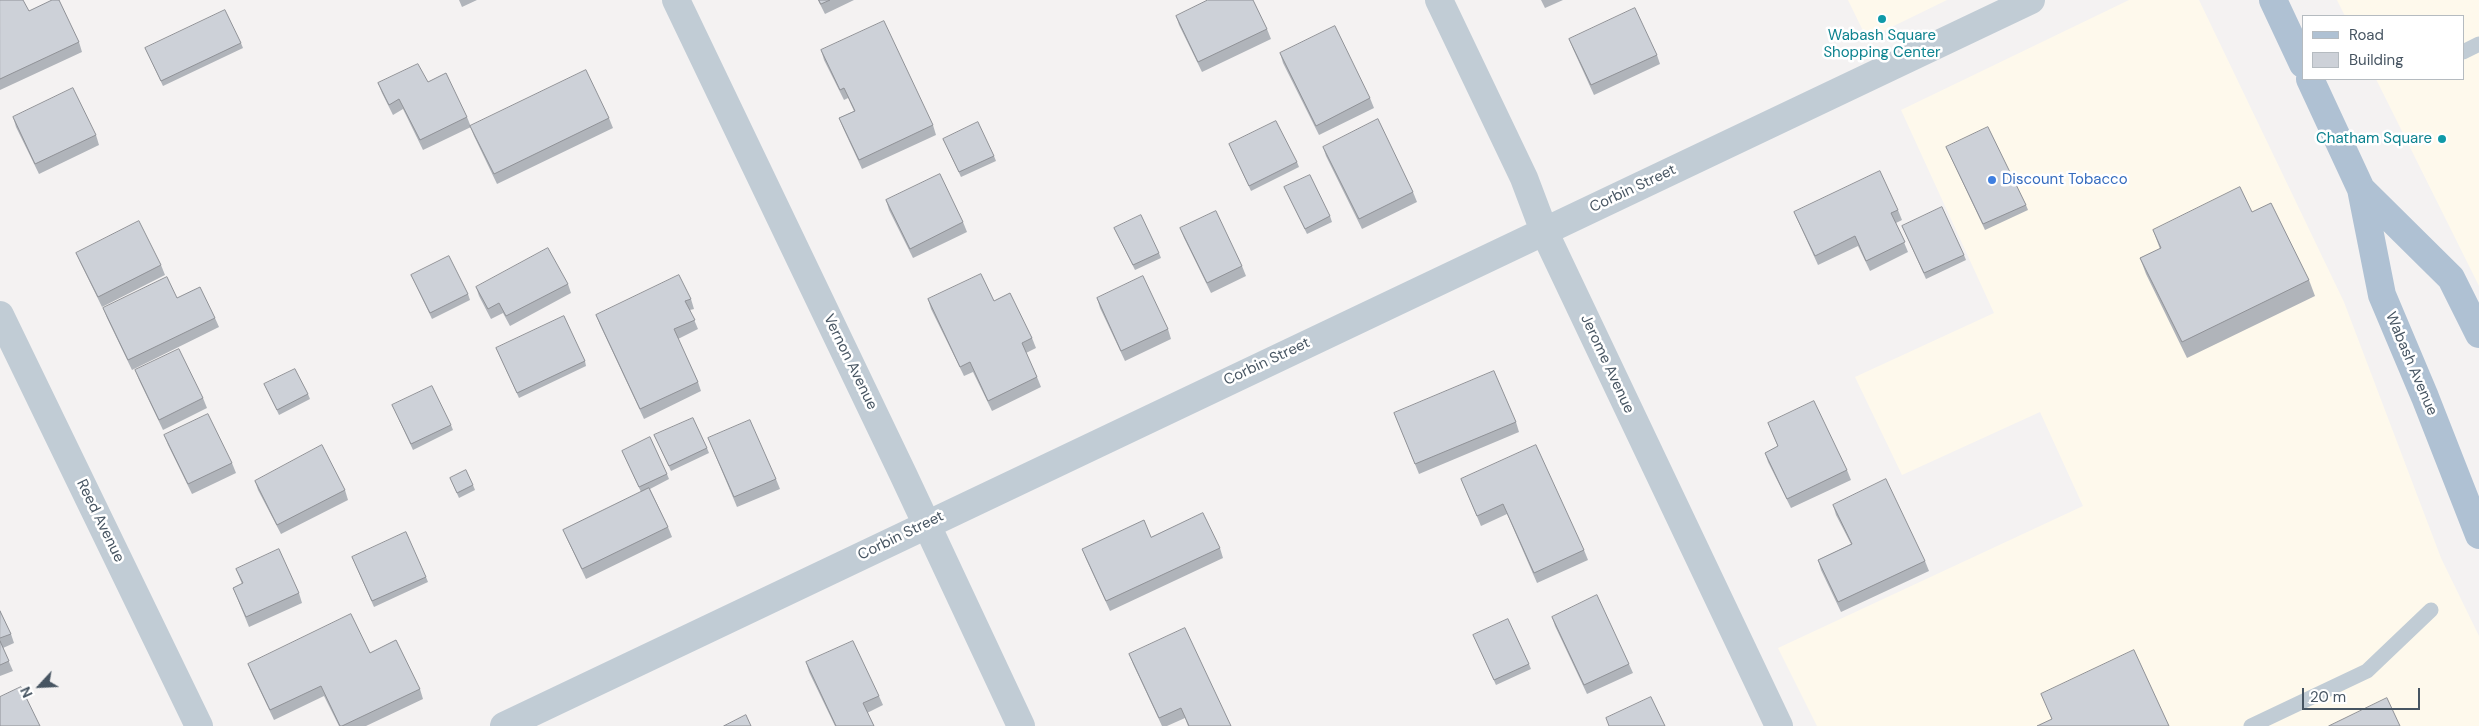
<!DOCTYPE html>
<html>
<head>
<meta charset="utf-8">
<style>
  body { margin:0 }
  #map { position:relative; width:2479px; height:726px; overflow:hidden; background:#f4f2f2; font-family:"DM Sans",sans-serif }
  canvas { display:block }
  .legend { position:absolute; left:2302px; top:15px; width:162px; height:65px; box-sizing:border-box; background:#fff; border:1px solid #b5bbc0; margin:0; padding:6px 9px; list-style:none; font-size:15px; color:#475562 }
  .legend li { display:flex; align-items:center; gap:10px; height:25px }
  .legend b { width:25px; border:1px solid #b5bbc0 }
  .north { position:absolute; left:15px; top:661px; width:50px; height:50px; -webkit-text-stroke:4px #fff; paint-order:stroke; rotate:245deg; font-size:14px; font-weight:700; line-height:20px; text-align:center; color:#475562 }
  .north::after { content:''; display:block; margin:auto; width:18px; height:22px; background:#475562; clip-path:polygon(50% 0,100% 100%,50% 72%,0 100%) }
  .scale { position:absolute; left:2302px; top:688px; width:118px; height:22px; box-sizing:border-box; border:2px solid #475562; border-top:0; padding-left:6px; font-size:15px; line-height:18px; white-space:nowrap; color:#475562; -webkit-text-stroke:4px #fff; paint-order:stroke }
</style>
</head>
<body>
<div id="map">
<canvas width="2479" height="726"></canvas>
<ul class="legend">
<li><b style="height:6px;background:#afc1d3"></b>Road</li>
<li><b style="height:14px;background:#cdd1d8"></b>Building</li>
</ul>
<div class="north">N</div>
<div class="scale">20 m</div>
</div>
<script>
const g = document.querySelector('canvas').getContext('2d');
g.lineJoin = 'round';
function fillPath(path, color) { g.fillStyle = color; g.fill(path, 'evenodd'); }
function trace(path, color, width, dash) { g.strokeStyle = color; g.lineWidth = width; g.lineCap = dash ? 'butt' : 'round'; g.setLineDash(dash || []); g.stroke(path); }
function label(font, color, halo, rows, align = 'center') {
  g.font = font + ' "DM Sans",sans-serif'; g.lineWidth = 5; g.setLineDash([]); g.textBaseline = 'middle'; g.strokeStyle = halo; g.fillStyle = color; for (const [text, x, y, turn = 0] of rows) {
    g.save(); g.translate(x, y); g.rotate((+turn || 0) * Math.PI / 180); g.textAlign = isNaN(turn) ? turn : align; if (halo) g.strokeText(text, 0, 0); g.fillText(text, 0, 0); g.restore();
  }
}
const commercial = new Path2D(`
  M 1848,0 L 1947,0 L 1867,39 Z
  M 2129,0 L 2199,0 L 2344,302 L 2441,558 L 2479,636 L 2479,726 L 1817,726 L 1778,648 L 2083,506 L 2040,412 L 1902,475 L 1855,377 L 1994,313 L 1901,110 Z
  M 2337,0 L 2479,0 L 2479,286 L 2376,79 L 2463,79 L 2463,16 L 2345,16 Z`);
const service = new Path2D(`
  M 2463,52 L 2479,44
  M 2251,726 L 2367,671 L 2431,610`);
const minor = new Path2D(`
  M 676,0 L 903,474 L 1021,726
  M 1439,0 L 1524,178 L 1544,231 L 1779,726
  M 0,315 L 199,726
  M 504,726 L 2031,0`);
const primary = new Path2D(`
  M 2273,0 L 2303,64
  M 2310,79 L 2361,189 L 2382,295 L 2425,397 L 2479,535
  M 2361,189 L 2451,278 L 2479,334`);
const wall = new Path2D(`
  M 0,0 L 29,11 L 79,42 L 82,52 L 0,90 Z
  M 459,0 L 477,0 L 462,7 Z
  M 818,0 L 854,0 L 825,14 Z
  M 1541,0 L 1563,0 L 1545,8 Z
  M 1176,16 L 1267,29 L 1271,39 L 1202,72 L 1179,25 Z
  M 1569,39 L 1657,55 L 1660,64 L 1594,95 L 1573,49 Z
  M 241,43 L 243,48 L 163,86 L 145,48 Z
  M 821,50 L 933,125 L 936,135 L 862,169 L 843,128 L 839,118 L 854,111 L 848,98 L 844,100 L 824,60 Z
  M 1280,53 L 1370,98 L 1374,108 L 1319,135 L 1283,63 Z
  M 428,82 L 467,117 L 471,127 L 423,150 L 403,109 L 393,115 L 382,93 L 378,83 Z
  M 13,117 L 96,135 L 99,145 L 39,174 L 16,127 Z
  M 609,118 L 613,128 L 497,184 L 474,136 L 470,126 Z
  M 943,139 L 994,156 L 996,161 L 961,177 Z
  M 1229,144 L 1297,162 L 1299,167 L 1251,191 Z
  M 1323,147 L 1413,192 L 1417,202 L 1362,229 L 1326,156 Z
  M 1946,147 L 2026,205 L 2028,210 L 1985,230 Z
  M 1284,187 L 1330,216 L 1332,222 L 1307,234 Z
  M 886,200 L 963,222 L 967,232 L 913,258 L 889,210 Z
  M 1898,210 L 1902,220 L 1896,223 L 1908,252 L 1870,271 L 1858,246 L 1818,265 L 1798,221 L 1794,212 Z
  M 2252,212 L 2309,280 L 2315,296 L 2187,358 L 2146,274 L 2140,258 L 2160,249 L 2153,230 Z
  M 1902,226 L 1964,255 L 1966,260 L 1926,279 Z
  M 1114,228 L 1159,253 L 1161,258 L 1135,270 Z
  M 1180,228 L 1242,266 L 1246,276 L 1211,293 L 1184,238 Z
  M 76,253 L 161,265 L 165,275 L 102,307 L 80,262 Z
  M 411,275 L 468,294 L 470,300 L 432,319 Z
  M 568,284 L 571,293 L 510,326 L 503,313 L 491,319 L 479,296 L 476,287 Z
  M 177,298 L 215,318 L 219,327 L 132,370 L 107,318 L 103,308 Z
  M 1097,298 L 1168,329 L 1171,339 L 1125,361 L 1100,308 Z
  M 691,299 L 694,309 L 690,310 L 698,329 L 678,339 L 698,382 L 701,391 L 644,419 L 600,325 L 596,315 Z
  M 928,299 L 994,301 L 1032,338 L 1036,348 L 1026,353 L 1037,377 L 1041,387 L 992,411 L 973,372 L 964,376 L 931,309 Z
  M 496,348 L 585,361 L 586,366 L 519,398 Z
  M 135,370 L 203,398 L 207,408 L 163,430 L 139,380 Z
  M 264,384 L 308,394 L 310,399 L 279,415 Z
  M 392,405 L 451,425 L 453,430 L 413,450 Z
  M 1394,413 L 1516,422 L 1519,432 L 1419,474 Z
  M 1768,423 L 1847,470 L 1851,480 L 1791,508 L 1768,462 L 1765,453 L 1778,447 Z
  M 164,435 L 232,463 L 236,473 L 192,494 L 168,445 Z
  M 654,435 L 707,448 L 709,453 L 671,471 Z
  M 708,438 L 776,479 L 780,489 L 737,507 Z
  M 622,451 L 667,474 L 669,479 L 650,489 L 668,527 L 672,537 L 586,579 L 567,539 L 563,530 L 641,492 Z
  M 450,478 L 473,485 L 475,490 L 459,498 Z
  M 1461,479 L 1584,550 L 1588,560 L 1537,583 L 1507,514 L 1481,526 Z
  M 255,481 L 345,490 L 348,500 L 281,534 L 258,490 Z
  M 1833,505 L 1925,561 L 1929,571 L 1841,612 L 1821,570 L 1818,560 L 1851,544 L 1836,515 Z
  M 1151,537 L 1220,548 L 1223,558 L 1110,611 L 1086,559 L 1082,549 Z
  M 352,557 L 426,577 L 428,582 L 374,607 Z
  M 236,569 L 299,593 L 302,603 L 249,627 L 233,588 L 242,584 Z
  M 0,611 L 11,634 L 14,643 L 3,648 L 13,671 L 0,676 Z
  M 1552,617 L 1629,664 L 1633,673 L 1587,694 L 1555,626 Z
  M 1473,635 L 1529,664 L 1531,669 L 1496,685 Z
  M 370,653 L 420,689 L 423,699 L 366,726 L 339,726 L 324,696 L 274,720 L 252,674 L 248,664 Z
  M 1129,654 L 1231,726 L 1188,726 L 1185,718 L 1167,726 L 1162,726 L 1133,664 Z
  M 806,662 L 879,696 L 883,705 L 867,713 L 874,726 L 835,726 L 809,672 Z`);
const building = new Path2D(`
  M 0,0 L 23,0 L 29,11 L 52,0 L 59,0 L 79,42 L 0,79 Z
  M 819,0 L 830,0 L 821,4 Z
  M 1208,0 L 1253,0 L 1267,29 L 1198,62 L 1176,16 Z
  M 1635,8 L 1657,55 L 1591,85 L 1569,39 Z
  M 225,10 L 241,43 L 161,81 L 145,48 Z
  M 884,21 L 933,125 L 859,160 L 839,118 L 855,111 L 844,88 L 840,90 L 821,50 Z
  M 1335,26 L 1370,98 L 1316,126 L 1280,53 Z
  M 418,64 L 428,82 L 446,73 L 467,117 L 420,140 L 399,99 L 389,105 L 378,83 Z
  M 586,70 L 609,118 L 494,174 L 470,126 Z
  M 73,88 L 96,135 L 35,164 L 13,117 Z
  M 1378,119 L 1413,192 L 1359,219 L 1323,147 Z
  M 1276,121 L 1297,162 L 1249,186 L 1229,144 Z
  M 978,122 L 994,156 L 959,172 L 943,139 Z
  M 1988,127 L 2026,205 L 1983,224 L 1946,147 Z
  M 1880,171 L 1898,210 L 1891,213 L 1905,242 L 1866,261 L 1855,236 L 1815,256 L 1794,212 Z
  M 940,174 L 963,222 L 910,249 L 886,200 Z
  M 1310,175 L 1330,216 L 1305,229 L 1284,187 Z
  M 2240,187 L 2252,212 L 2271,203 L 2309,280 L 2182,342 L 2140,258 L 2161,248 L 2153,230 Z
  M 1942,207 L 1964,255 L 1924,273 L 1902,226 Z
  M 1216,211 L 1242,266 L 1207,283 L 1180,228 Z
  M 1141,215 L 1159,253 L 1133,265 L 1114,228 Z
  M 139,221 L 161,265 L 98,297 L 76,253 Z
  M 548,248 L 568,284 L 506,316 L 499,303 L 488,309 L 476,287 Z
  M 449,256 L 468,294 L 430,313 L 411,275 Z
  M 981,274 L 994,301 L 1010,293 L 1032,338 L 1022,343 L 1037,377 L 988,401 L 970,362 L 960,367 L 928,299 Z
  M 679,275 L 691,299 L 685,301 L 695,320 L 674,329 L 698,382 L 640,409 L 596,315 Z
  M 1143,276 L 1168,329 L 1121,351 L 1097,298 Z
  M 167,277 L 177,298 L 200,287 L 215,318 L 128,360 L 103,308 Z
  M 564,316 L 585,361 L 517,393 L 496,348 Z
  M 179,349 L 203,398 L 159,420 L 135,370 Z
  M 295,369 L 308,394 L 277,410 L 264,384 Z
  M 1494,371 L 1516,422 L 1415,464 L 1394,413 Z
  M 432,386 L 451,425 L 411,444 L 392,405 Z
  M 1814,401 L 1847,470 L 1787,499 L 1765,453 L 1778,446 L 1768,423 Z
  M 208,414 L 232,463 L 188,484 L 164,435 Z
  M 693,418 L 707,448 L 669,466 L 654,435 Z
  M 750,420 L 776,479 L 734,497 L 708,438 Z
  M 650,437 L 667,474 L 639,487 L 622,451 Z
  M 322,445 L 345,490 L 277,525 L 255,481 Z
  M 1536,445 L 1584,550 L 1534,573 L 1503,504 L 1477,516 L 1461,479 Z
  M 466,470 L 473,485 L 457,493 L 450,478 Z
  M 1886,479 L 1925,561 L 1838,602 L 1818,560 L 1852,544 L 1833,505 Z
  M 649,488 L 668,527 L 582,569 L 563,530 Z
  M 1203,513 L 1220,548 L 1106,601 L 1082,549 L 1144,520 L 1151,537 Z
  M 406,532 L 426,577 L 372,601 L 352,557 Z
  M 279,549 L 299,593 L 246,617 L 233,588 L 243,583 L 236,569 Z
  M 1597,595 L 1629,664 L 1584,685 L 1552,617 Z
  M 0,611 L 11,634 L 0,638 Z
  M 351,614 L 370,653 L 396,640 L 420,689 L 342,726 L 340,726 L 321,686 L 270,710 L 248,664 Z
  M 1508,619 L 1529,664 L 1494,680 L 1473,635 Z
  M 1185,628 L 1231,726 L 1189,726 L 1181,708 L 1159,718 L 1129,654 Z
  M 0,641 L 9,661 L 0,665 Z
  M 853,641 L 879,696 L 863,703 L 874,726 L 836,726 L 806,662 Z
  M 2134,650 L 2169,726 L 2037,726 L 2052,719 L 2041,694 Z
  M 21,687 L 40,726 L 0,726 L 0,697 Z
  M 1651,697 L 1665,726 L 1609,726 L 1606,718 Z
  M 2387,698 L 2400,726 L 2329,726 Z
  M 746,715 L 751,726 L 724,726 Z`);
const markers = [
  [1882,19,5,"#0f9aa8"],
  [2442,139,5,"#0f9aa8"],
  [1992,180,5,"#3f7fe0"]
];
const cultureNames = [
  ["Wabash Square",1882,36],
  ["Shopping Center",1882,53],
  ["Chatham Square",2432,139,"right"]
];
const shopNames = [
  ["Discount Tobacco",2002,180]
];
const streetNames = [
  ["Corbin Street",1633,189,-25],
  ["Vernon Avenue",850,362,64],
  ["Corbin Street",1267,362,-25],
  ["Jerome Avenue",1607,364,65],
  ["Wabash Avenue",2411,364,67],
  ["Reed Avenue",100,521,64],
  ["Corbin Street",901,536,-26]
];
fillPath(commercial, '#fef9ec');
trace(service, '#c1ccd5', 15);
trace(minor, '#c1ccd5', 28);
trace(primary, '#afc1d3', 28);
fillPath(wall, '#b0b4ba');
fillPath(building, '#cdd1d8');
trace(building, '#909297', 1);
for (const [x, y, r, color] of markers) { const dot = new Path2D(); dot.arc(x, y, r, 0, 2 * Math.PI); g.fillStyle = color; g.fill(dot); trace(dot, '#fff', 2); }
label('15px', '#0d838f', '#fff', cultureNames);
label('15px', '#366cbe', '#fff', shopNames, 'left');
label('15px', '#475562', '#fff', streetNames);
</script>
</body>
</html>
